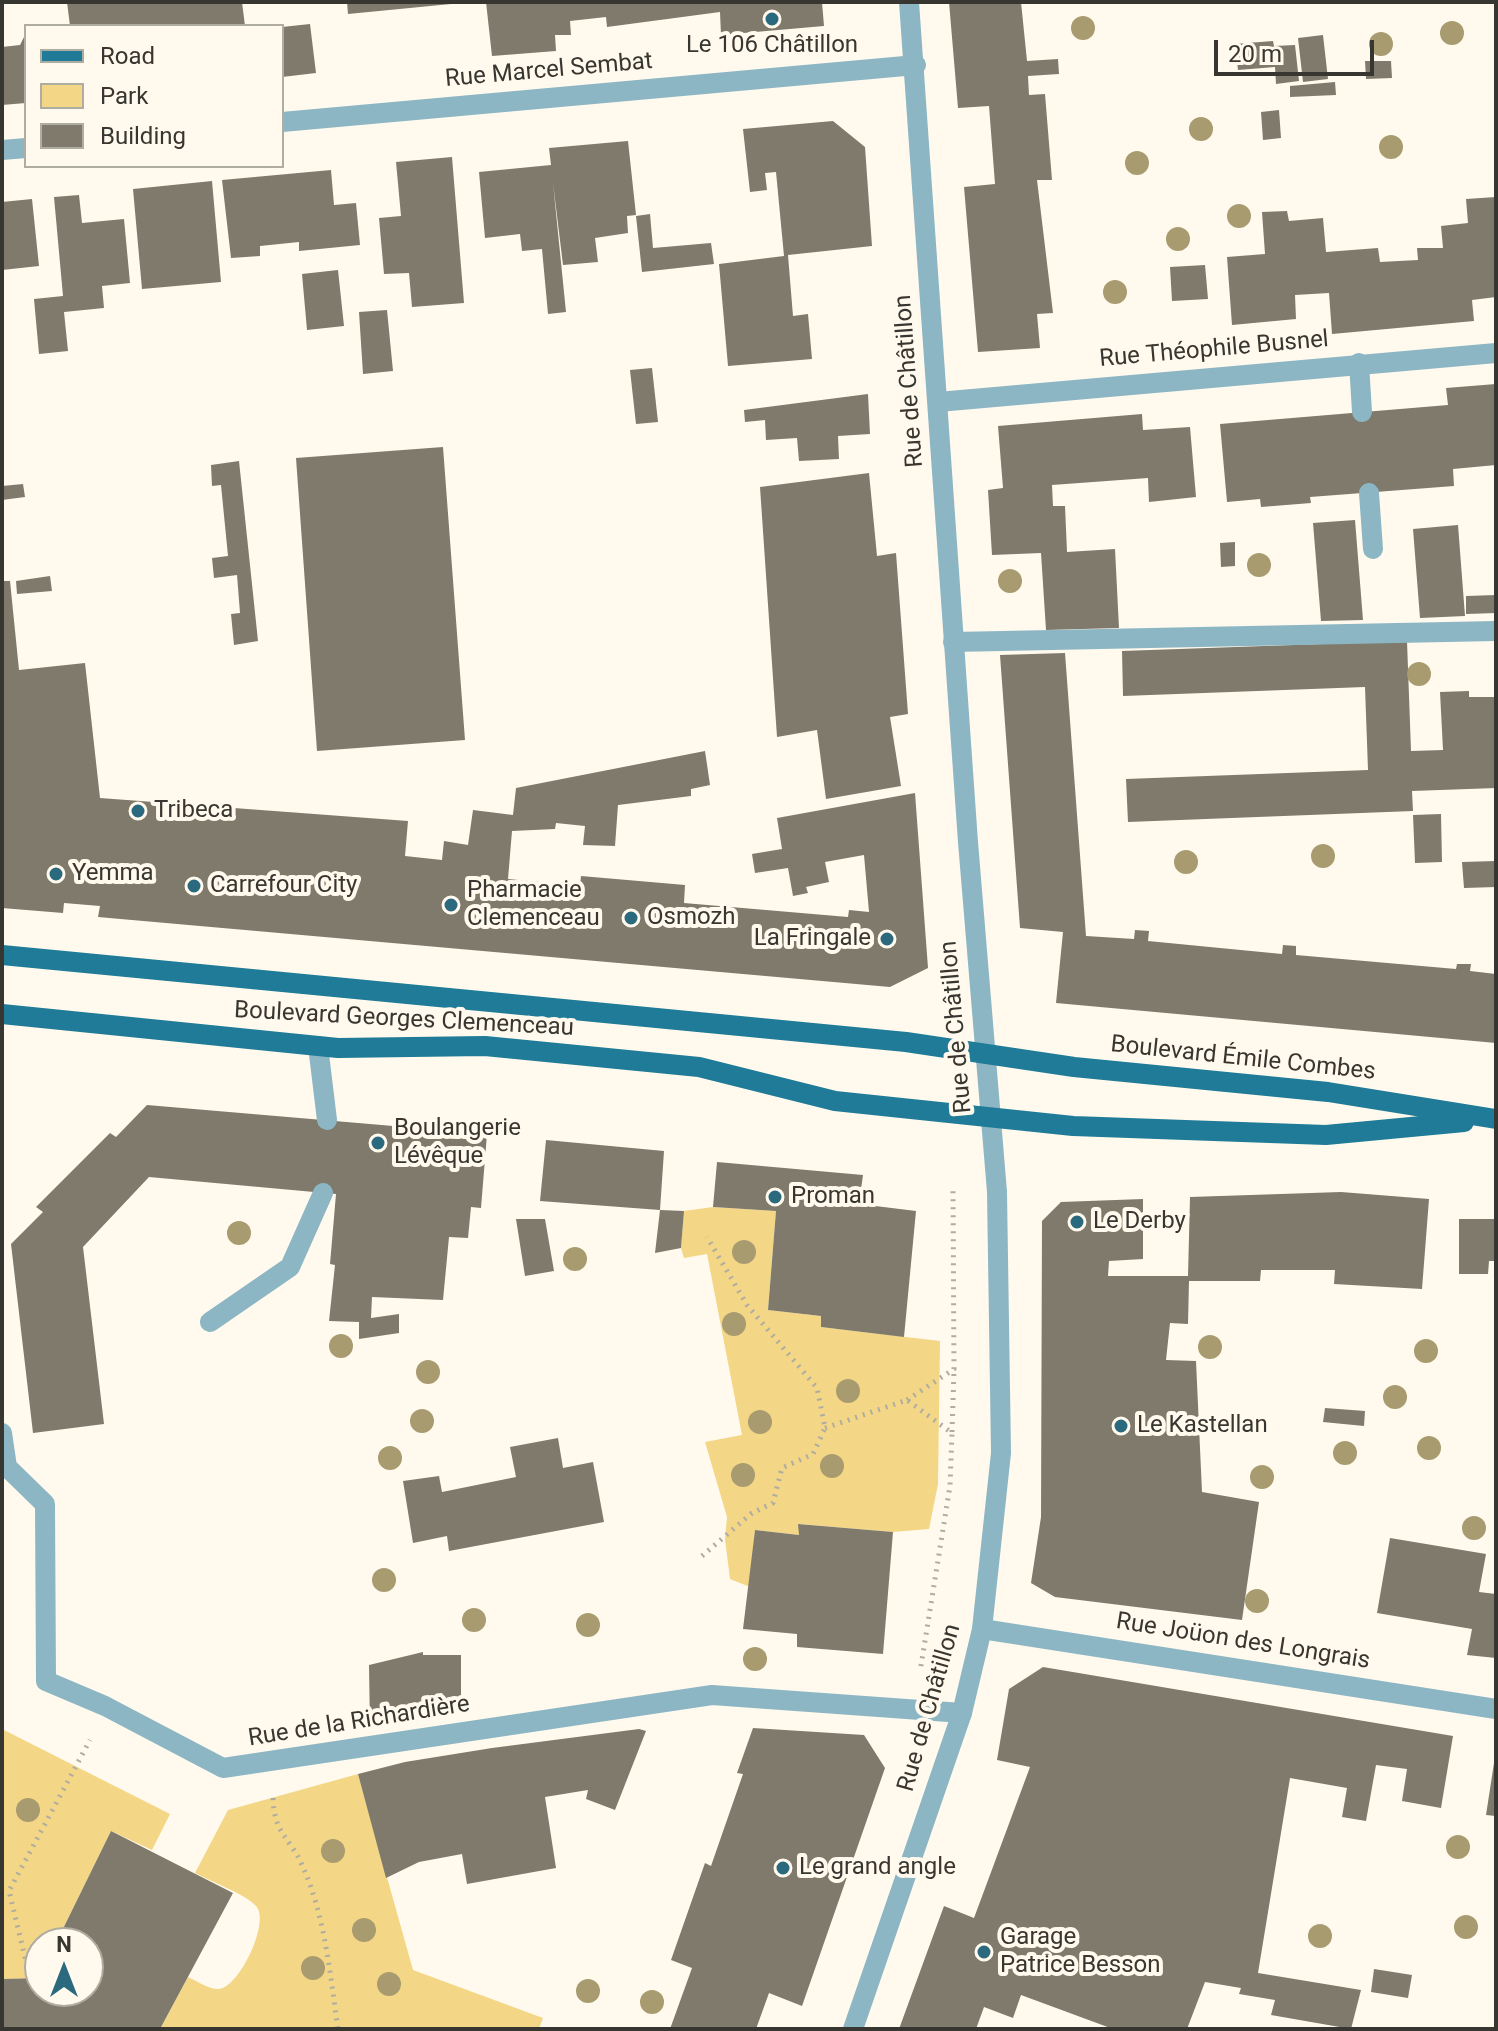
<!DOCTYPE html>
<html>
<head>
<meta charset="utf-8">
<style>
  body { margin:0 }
  #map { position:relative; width:1498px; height:2031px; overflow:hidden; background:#fffaed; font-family:Roboto,sans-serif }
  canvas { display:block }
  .frame { position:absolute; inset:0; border:4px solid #383630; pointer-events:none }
  .legend { position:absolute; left:24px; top:24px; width:260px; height:144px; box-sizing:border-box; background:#fffaed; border:2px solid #afaca1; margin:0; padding:10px 14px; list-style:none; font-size:24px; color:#383630 }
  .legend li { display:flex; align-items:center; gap:16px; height:40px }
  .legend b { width:40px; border:2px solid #afaca1 }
  .north { position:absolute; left:24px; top:1927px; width:80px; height:80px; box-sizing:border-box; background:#fffaed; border:2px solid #afaca1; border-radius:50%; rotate:0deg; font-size:22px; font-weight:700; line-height:32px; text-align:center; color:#383630 }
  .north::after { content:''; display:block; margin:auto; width:28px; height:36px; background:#2a697e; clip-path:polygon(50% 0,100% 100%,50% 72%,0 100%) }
  .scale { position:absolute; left:1214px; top:40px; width:160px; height:36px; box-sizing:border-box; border:4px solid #383630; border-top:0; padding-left:10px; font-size:24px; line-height:28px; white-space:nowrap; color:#383630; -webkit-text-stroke:6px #fffaed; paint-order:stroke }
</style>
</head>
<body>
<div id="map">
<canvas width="1498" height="2031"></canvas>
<div class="frame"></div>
<ul class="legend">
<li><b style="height:10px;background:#1f7b97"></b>Road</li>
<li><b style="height:22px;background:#f3d786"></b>Park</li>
<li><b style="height:22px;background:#7f7a6b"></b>Building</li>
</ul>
<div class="north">N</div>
<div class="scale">20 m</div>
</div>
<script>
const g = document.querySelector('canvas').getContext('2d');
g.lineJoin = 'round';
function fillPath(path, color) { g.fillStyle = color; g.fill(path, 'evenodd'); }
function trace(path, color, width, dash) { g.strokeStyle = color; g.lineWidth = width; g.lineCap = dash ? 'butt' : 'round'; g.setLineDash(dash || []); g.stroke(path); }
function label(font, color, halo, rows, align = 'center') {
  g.font = font + ' Roboto,sans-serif'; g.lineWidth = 8; g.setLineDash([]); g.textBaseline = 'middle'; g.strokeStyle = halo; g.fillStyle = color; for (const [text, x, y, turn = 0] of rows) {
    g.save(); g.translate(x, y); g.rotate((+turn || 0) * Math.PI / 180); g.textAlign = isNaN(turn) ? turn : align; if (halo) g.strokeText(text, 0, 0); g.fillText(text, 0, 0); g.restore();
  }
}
const green = new Path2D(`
  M 713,1207 L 776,1211 L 768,1310 L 821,1316 L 821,1327 L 940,1341 L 938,1484 L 929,1529 L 893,1532 L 799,1524 L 799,1535 L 755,1530 L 750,1587 L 730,1579 L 725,1539 L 727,1517 L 705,1442 L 742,1435 L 707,1254 L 684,1258 L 681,1248 L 684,1211 Z
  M 2,1729 L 170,1814 L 152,1850 L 111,1831 L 56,1943 L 40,1943 L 38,1978 L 2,1979 Z
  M 358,1774 L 413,1970 L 543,2018 L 539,2029 L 160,2029 L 188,1977 C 197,1981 208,1989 218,1989 C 238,1990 271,1922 256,1906 C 247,1895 210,1881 195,1873 L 228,1810 Z`);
const building = new Path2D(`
  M 67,2 L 242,2 L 245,26 L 70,26 Z
  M 347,2 L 451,2 L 451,4 L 348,14 Z
  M 486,2 L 822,2 L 824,26 L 721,35 L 720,12 L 607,27 L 606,17 L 570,21 L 571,35 L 555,35 L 556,51 L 492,56 Z
  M 949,2 L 1021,2 L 1027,61 L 1058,59 L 1059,74 L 1028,76 L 1029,95 L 1045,94 L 1052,180 L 1037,180 L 1053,313 L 1037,314 L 1040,348 L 978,352 L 964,187 L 995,184 L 989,106 L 958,108 Z
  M 310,24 L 316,73 L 282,77 L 282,27 Z
  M 26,33 L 26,103 L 2,105 L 2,47 L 20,45 Z
  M 1323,35 L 1328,79 L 1303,82 L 1298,38 Z
  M 1273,41 L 1274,46 L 1295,45 L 1299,81 L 1276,84 L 1275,67 L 1238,70 L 1235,44 Z
  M 1365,61 L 1391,61 L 1392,78 L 1366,79 Z
  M 1335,82 L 1336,95 L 1290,97 L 1290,86 Z
  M 1279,110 L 1281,138 L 1263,140 L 1261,112 Z
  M 833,121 L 865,147 L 872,246 L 788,255 L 793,316 L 808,314 L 812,359 L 728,366 L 719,264 L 784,256 L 776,172 L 765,173 L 767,190 L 750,192 L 743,129 Z
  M 628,141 L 636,215 L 627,216 L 628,233 L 595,238 L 598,262 L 563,265 L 553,183 L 566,312 L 548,314 L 542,249 L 522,251 L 520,234 L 485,238 L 479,172 L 551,165 L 549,148 Z
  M 452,157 L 464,303 L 412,307 L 409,273 L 384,274 L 379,218 L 401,216 L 396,162 Z
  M 331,170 L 334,205 L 356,203 L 360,245 L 299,251 L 299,242 L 260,246 L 260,256 L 231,258 L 222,180 Z
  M 212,181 L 221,282 L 142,289 L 133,189 Z
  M 79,195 L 82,223 L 124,219 L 130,283 L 102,286 L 104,308 L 64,312 L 68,351 L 39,354 L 34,299 L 63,296 L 54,197 Z
  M 1496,197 L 1496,297 L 1472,300 L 1474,321 L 1332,334 L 1329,293 L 1295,295 L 1296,319 L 1232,325 L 1227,257 L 1265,254 L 1262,212 L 1287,211 L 1289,221 L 1323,218 L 1326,252 L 1378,248 L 1380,262 L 1418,260 L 1417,248 L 1443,248 L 1441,226 L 1468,223 L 1466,199 Z
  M 32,199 L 39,266 L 2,270 L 2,202 Z
  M 650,214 L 653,248 L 711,243 L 714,264 L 642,272 L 636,216 Z
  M 1205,265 L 1208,299 L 1172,301 L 1170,267 Z
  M 338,270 L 344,326 L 307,330 L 302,274 Z
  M 387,310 L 393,371 L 363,374 L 359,312 Z
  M 652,368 L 658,422 L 636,424 L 630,370 Z
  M 1496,384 L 1496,465 L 1453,469 L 1454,486 L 1310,497 L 1311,503 L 1261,507 L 1260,499 L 1227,502 L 1220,424 L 1448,405 L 1446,388 Z
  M 868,394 L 870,434 L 838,436 L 839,459 L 799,461 L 797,438 L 766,440 L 765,420 L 745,422 L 744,410 Z
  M 1142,414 L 1143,430 L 1190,427 L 1196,497 L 1149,502 L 1148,478 L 1052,485 L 1053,506 L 1065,506 L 1067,552 L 1115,549 L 1119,628 L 1046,630 L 1041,553 L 992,555 L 988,490 L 1003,488 L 998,426 Z
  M 443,447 L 465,740 L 317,751 L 296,458 Z
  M 239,461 L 258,641 L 234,645 L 231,614 L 240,613 L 237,575 L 214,578 L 212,558 L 228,556 L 221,485 L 212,486 L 211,465 Z
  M 869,473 L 877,556 L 896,553 L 908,714 L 890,717 L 901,786 L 826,799 L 817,730 L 777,737 L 760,487 Z
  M 23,484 L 25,497 L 2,500 L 2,486 Z
  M 1355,520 L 1363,620 L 1321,621 L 1313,523 Z
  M 1458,525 L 1465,616 L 1420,618 L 1413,529 Z
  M 1235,542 L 1235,566 L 1221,567 L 1220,543 Z
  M 50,576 L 52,591 L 17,594 L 16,581 Z
  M 2,581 L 10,581 L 19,670 L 85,663 L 100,798 L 408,821 L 405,856 L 442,860 L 444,841 L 468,845 L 473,810 L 513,815 L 516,788 L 705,751 L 710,785 L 691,789 L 691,796 L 618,805 L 615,846 L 583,845 L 585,826 L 556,823 L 555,829 L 512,831 L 508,879 L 580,886 L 581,876 L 685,885 L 684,903 L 848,917 L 849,910 L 869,912 L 864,855 L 825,862 L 829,882 L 806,887 L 808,893 L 793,896 L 788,868 L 755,873 L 752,854 L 782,849 L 777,818 L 915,793 L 928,968 L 890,987 L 98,917 L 100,906 L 64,903 L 63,913 L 2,908 Z
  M 1496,595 L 1496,613 L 1466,614 L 1466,596 Z
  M 1407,641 L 1411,751 L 1443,750 L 1440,692 L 1469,691 L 1469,697 L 1496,697 L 1496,788 L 1412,791 L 1413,811 L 1128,822 L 1126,779 L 1368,770 L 1365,687 L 1123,696 L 1122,651 Z
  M 1065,653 L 1086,936 L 1134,939 L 1135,930 L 1149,931 L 1148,941 L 1282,954 L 1283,945 L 1296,946 L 1296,955 L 1456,969 L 1457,964 L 1471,964 L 1470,971 L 1496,974 L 1496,1043 L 1056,1003 L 1063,932 L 1020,928 L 1000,655 Z
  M 1441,814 L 1442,862 L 1415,863 L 1413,815 Z
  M 1496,861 L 1496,887 L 1464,888 L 1462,862 Z
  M 147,1105 L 487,1134 L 481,1208 L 471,1207 L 468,1238 L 449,1237 L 443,1300 L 372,1297 L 371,1318 L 399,1314 L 399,1333 L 359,1339 L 359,1322 L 329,1321 L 335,1265 L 330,1264 L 336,1194 L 149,1177 L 83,1247 L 104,1424 L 33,1433 L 11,1244 L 43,1212 L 36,1207 L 110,1133 L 116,1137 Z
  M 546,1140 L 664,1151 L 660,1210 L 684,1211 L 681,1248 L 655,1253 L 660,1210 L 540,1201 Z
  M 717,1162 L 863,1175 L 859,1204 L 916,1211 L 904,1337 L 821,1327 L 821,1316 L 768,1310 L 776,1211 L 713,1207 Z
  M 1341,1192 L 1429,1199 L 1422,1289 L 1334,1284 L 1335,1270 L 1261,1270 L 1260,1281 L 1189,1281 L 1188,1324 L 1170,1323 L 1166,1360 L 1196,1361 L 1202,1492 L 1259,1502 L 1242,1620 L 1055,1597 L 1031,1583 L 1041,1517 L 1042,1221 L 1061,1202 L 1143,1199 L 1143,1259 L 1109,1261 L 1108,1276 L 1188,1276 L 1190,1197 Z
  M 516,1219 L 545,1219 L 554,1271 L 525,1276 Z
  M 1459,1219 L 1496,1219 L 1496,1261 L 1489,1261 L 1488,1274 L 1459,1274 Z
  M 1325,1408 L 1365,1411 L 1364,1426 L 1323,1422 Z
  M 558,1438 L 563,1468 L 593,1462 L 604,1522 L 449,1551 L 447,1536 L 413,1543 L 403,1481 L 439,1476 L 442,1492 L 516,1477 L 510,1447 Z
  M 798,1524 L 893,1532 L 883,1654 L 797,1647 L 797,1634 L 743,1629 L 755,1530 L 799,1535 Z
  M 1390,1538 L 1486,1554 L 1479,1592 L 1496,1594 L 1496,1658 L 1467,1655 L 1472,1629 L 1377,1613 Z
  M 423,1652 L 423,1655 L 461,1655 L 461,1703 L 424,1703 L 423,1715 L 370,1729 L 369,1665 Z
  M 1043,1667 L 1453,1736 L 1441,1808 L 1402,1801 L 1407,1769 L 1376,1765 L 1366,1821 L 1342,1817 L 1347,1788 L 1290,1778 L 1258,1973 L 1361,1990 L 1351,2029 L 1271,2015 L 1275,2000 L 1239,1994 L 1241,1988 L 1205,1982 L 1187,2029 L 1113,2029 L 1021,1995 L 1013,2018 L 984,2007 L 976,2029 L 899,2029 L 944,1906 L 974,1918 L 1030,1767 L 997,1760 L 1009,1689 Z
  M 753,1728 L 864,1735 L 885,1768 L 802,2006 L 769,1993 L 756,2029 L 670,2029 L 692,1968 L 671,1960 L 705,1863 L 711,1866 L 743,1774 L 737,1773 Z
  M 639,1729 L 646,1731 L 615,1810 L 586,1799 L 588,1790 L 545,1797 L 556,1868 L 467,1884 L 462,1854 L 419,1862 L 386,1878 L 358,1774 L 405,1762 L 492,1748 Z
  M 1494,1763 L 1496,1763 L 1496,1816 L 1486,1815 Z
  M 111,1831 L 233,1893 L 160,2029 L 2,2029 L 2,1979 L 40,1978 L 40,1991 L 88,1991 L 88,1943 L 56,1943 Z
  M 1374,1969 L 1412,1975 L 1408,1998 L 1371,1992 Z`);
const path = new Path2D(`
  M 907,1400 L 954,1369 L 953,1189
  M 825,1428 L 907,1400 L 952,1433 L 950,1486 L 920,1672
  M 952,1432 L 954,1370
  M 702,1556 L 752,1513 L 773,1503 L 782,1468 L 813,1454 L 825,1428 L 817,1388 L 747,1305 L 707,1237
  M 273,1798 C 274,1834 289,1836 302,1865 C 325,1915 330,1974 338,2029
  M 29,1974 L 9,1891 L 90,1740`);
const service = new Path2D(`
  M 1359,363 L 1362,412
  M 1369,493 L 1373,549
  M 953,642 L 1496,631
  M 318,1046 L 327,1120
  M 210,1322 L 290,1267 L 323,1193`);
const minor = new Path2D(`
  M 282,122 L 916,65
  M 2,150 L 26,148
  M 938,402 L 1496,353
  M 2,1433 L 7,1467 L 45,1504 L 46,1681 L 105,1706 L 223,1768 L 712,1695 L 962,1713
  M 982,1629 L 1496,1709`);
const tertiary = new Path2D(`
  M 853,2029 L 962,1713 L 982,1629 L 1001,1453 L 997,1192 L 968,842 L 909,2`);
const primary = new Path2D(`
  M 2,955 L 906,1042 L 1074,1067 L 1328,1092 L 1496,1119
  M 2,1014 L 338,1048 L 485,1046 L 699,1067 L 835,1101 L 1073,1126 L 1326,1135 L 1464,1122`);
const trees = [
  [1083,28],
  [1452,33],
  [1381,44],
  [1201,129],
  [1391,147],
  [1137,163],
  [1239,216],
  [1178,239],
  [1115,292],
  [1259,565],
  [1010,581],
  [1419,674],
  [1323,856],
  [1186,862],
  [239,1233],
  [744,1252],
  [575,1259],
  [734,1324],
  [341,1346],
  [1210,1347],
  [1426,1351],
  [428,1372],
  [848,1391],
  [1395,1397],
  [422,1421],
  [760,1422],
  [1429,1448],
  [1345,1453],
  [390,1458],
  [832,1466],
  [743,1475],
  [1262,1477],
  [1474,1528],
  [384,1580],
  [1257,1601],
  [474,1620],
  [588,1625],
  [755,1659],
  [28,1810],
  [1458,1847],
  [333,1851],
  [1466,1927],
  [364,1930],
  [1320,1936],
  [313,1968],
  [389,1984],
  [588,1991],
  [652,2002]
];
const markers = [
  [772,19,8,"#2a697e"],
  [138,811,8,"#2a697e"],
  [56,874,8,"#2a697e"],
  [194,886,8,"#2a697e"],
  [451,905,8,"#2a697e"],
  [631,918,8,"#2a697e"],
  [887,939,8,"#2a697e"],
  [378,1143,8,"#2a697e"],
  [775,1197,8,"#2a697e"],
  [1077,1222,8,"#2a697e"],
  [1121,1426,8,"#2a697e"],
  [783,1868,8,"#2a697e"],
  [984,1952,8,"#2a697e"]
];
const poiNames = [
  ["Le 106 Châtillon",772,46,"center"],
  ["Tribeca",154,811],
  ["Yemma",72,874],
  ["Carrefour City",210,886],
  ["Pharmacie",467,891],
  ["Clemenceau",467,919],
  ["Osmozh",647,918],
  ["La Fringale",871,939,"right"],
  ["Boulangerie",394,1129],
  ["Lévêque",394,1157],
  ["Proman",791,1197],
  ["Le Derby",1093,1222],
  ["Le Kastellan",1137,1426],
  ["Le grand angle",799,1868],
  ["Garage",1000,1938],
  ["Patrice Besson",1000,1966]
];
const streetNames = [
  ["Rue Marcel Sembat",549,71,-5],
  ["Rue Théophile Busnel",1214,350,-5],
  ["Rue de Châtillon",910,381,-94],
  ["Boulevard Georges Clemenceau",404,1020,3],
  ["Rue de Châtillon",957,1027,-95],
  ["Boulevard Émile Combes",1243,1059,6],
  ["Rue Joüon des Longrais",1243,1642,9],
  ["Rue de Châtillon",930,1708,-74],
  ["Rue de la Richardière",359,1722,-9]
];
fillPath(green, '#f3d786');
fillPath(building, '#7f7a6b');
trace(path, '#afaca1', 5, [2, 6]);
trace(service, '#8db6c5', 20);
trace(minor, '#8db6c5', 20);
trace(tertiary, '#8db6c5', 20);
trace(primary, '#1f7b97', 20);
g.fillStyle = '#a89b70';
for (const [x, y] of trees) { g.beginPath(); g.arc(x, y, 12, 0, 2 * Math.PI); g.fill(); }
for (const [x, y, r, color] of markers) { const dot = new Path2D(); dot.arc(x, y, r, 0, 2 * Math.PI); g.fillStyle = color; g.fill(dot); trace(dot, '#fffaed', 3); }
label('24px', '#383630', '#fffaed', poiNames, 'left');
label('24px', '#383630', '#fffaed', streetNames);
</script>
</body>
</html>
